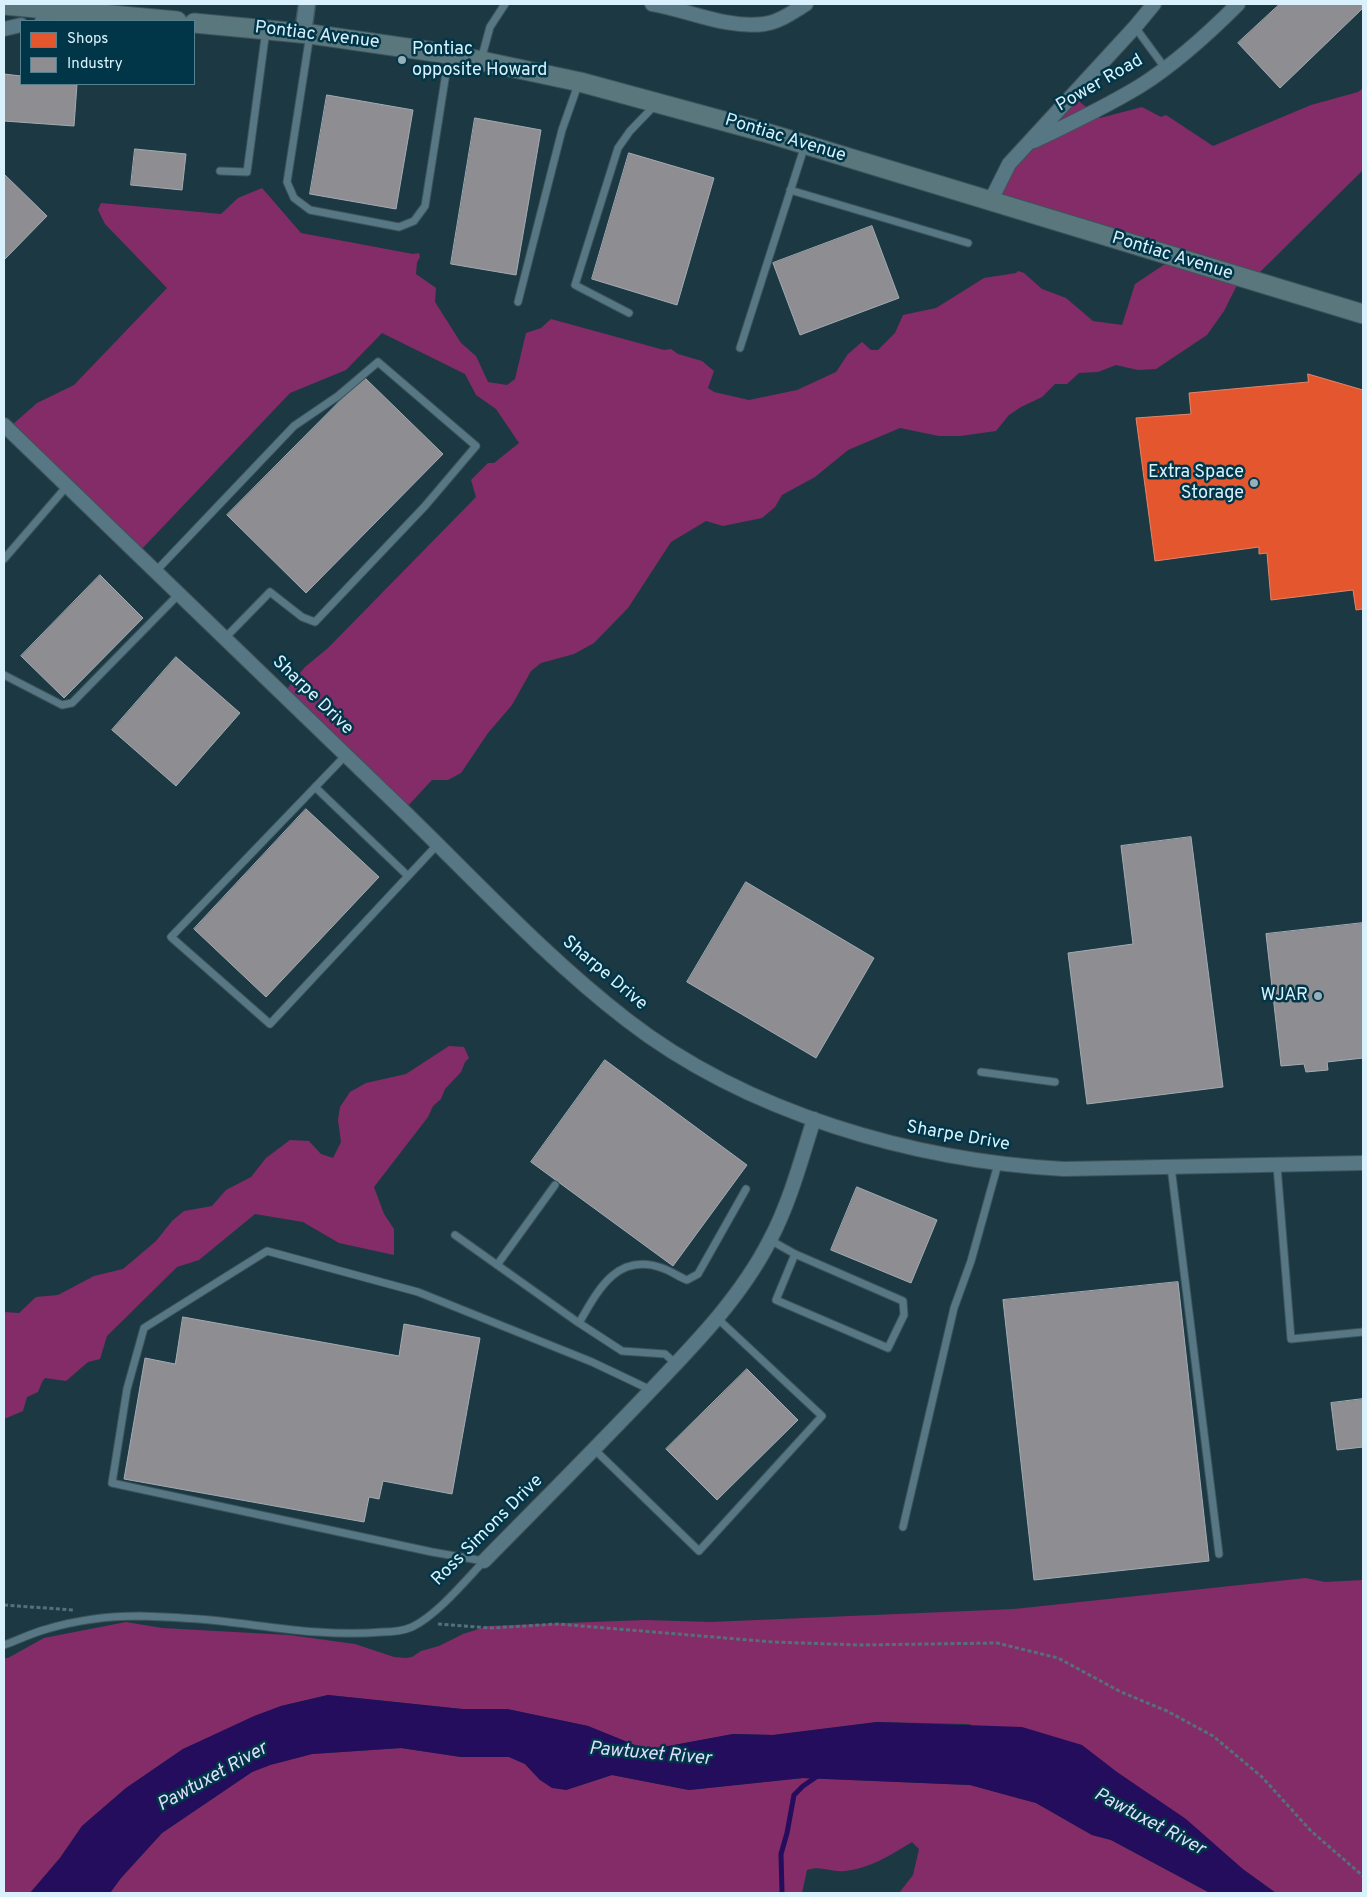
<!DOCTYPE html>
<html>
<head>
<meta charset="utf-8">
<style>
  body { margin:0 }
  #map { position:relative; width:1367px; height:1897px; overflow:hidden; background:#1c3943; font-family:Overpass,sans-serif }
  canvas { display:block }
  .frame { position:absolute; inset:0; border:5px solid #d8f1fc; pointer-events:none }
  .legend { position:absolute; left:20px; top:20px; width:175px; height:65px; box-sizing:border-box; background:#003648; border:1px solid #568190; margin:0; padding:6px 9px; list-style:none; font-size:15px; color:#d8f1fc }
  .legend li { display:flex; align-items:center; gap:10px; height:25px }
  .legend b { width:25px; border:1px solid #568190 }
</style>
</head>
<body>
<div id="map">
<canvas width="1367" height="1897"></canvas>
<div class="frame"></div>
<ul class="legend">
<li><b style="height:14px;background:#e4572e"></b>Shops</li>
<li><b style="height:14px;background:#8d8d92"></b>Industry</li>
</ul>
</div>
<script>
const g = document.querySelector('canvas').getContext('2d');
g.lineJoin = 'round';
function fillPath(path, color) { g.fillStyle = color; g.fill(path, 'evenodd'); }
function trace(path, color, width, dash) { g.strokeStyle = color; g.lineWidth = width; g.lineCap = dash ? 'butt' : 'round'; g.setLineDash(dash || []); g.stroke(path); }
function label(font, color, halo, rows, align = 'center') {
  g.font = font + ' Overpass,sans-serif'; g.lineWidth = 5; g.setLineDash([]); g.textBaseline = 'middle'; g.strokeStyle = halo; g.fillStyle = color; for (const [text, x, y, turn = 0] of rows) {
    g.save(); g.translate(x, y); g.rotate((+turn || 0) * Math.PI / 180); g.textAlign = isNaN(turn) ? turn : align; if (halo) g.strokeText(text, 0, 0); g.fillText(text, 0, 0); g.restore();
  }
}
const green = new Path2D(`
  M 1363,88 L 1363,170 L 1252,280 L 1239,281 L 1224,311 L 1207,335 L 1156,369 L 1138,370 L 1116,365 L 1098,372 L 1079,373 L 1067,384 L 1055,384 L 1042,397 L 1021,407 L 1009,415 L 996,431 L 960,436 L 939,436 L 900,428 L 848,450 L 815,477 L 782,495 L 775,507 L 762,518 L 723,526 L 706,521 L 671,542 L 628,608 L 594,643 L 574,654 L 541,663 L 531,671 L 512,705 L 488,733 L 461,773 L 448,780 L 432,780 L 405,809 L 286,690 L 305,667 L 328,648 L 476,497 L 471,480 L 488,463 L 494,463 L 519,443 L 496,409 L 476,395 L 465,374 L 382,333 L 346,370 L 290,393 L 139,552 L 12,425 L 37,403 L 74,385 L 167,288 L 105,224 L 98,210 L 101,203 L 221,214 L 238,198 L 262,188 L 301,233 L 413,254 L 419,253 L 420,257 L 417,262 L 416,274 L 436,288 L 435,302 L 461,343 L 476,356 L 488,382 L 507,385 L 515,379 L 526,333 L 541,328 L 551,319 L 664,350 L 671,349 L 678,354 L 702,361 L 714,371 L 708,388 L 714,392 L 749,400 L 797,390 L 836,372 L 848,354 L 862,342 L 871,350 L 878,350 L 895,333 L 903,315 L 936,308 L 984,278 L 1016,273 L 1018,271 L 1024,273 L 1042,289 L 1066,298 L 1093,321 L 1122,325 L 1135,284 L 1174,258 L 997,204 L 1011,163 L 1071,95 L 1100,118 L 1142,107 L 1161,117 L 1166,115 L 1213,146 L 1311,105 L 1358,92 Z
  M 449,1046 L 464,1047 L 469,1058 L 465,1062 L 461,1072 L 445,1089 L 441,1099 L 433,1106 L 428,1117 L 374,1187 L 384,1214 L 394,1229 L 394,1255 L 339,1243 L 303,1222 L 255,1214 L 199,1260 L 177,1267 L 107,1336 L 100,1359 L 88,1362 L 66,1381 L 45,1378 L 42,1382 L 38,1392 L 27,1397 L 23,1411 L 4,1419 L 4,1312 L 19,1313 L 36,1297 L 58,1295 L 94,1276 L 123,1269 L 156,1241 L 172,1221 L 184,1211 L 212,1206 L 226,1190 L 251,1177 L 266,1158 L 290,1140 L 309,1141 L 321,1154 L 333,1158 L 341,1142 L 338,1120 L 340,1107 L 350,1092 L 366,1083 L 406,1074 Z
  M 1306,1578 L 1325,1582 L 1363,1580 L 1363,1893 L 1276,1893 L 1244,1870 L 969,1724 L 877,1722 L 773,1735 L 733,1734 L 647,1750 L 588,1726 L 507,1709 L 462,1709 L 328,1695 L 281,1706 L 183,1749 L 126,1788 L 82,1826 L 60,1858 L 30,1893 L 4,1893 L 4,1658 L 8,1658 L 44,1638 L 126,1622 L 162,1628 L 289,1635 L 355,1644 L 394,1657 L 406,1658 L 412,1657 L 421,1651 L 439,1646 L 463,1634 L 488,1626 L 645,1620 L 711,1622 L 1014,1609 Z
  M 401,1748 L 461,1757 L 509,1757 L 525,1764 L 540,1780 L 566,1790 L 612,1775 L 689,1790 L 803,1778 L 970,1785 L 1036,1803 L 1092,1835 L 1111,1840 L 1210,1893 L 899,1893 L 913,1875 L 919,1849 L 912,1842 C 891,1855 871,1868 845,1871 C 831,1873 822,1865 807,1870 L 802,1893 L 110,1893 L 121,1878 L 162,1833 L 252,1772 L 270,1765 L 312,1754 Z`);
const water = new Path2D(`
  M 328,1695 L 462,1709 L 507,1709 L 588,1726 L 647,1750 L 733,1734 L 773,1735 L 877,1722 L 1022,1727 L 1082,1745 L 1117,1772 L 1186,1819 L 1244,1870 L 1276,1893 L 1210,1893 L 1111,1840 L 1092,1835 L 1036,1803 L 970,1785 L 803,1778 L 689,1790 L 612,1775 L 566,1790 L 552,1788 L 540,1780 L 525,1764 L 509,1757 L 461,1757 L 401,1748 L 312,1754 L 270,1765 L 252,1772 L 162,1833 L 121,1878 L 110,1893 L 30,1893 L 60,1858 L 82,1826 L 126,1788 L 183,1749 L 254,1716 L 281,1706 Z`);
const shops = new Path2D(`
  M 1308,374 L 1363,390 L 1363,609 L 1356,610 L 1353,590 L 1271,600 L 1267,553 L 1259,554 L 1259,547 L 1155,561 L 1136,418 L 1191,414 L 1189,393 L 1308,382 Z`);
const industry = new Path2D(`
  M 1280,4 L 1363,4 L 1363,8 L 1280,88 L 1238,43 Z
  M 4,74 L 21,76 L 21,84 L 77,84 L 74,126 L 4,121 Z
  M 327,95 L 413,110 L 396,209 L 310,194 Z
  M 475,118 L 541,130 L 516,275 L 451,264 Z
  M 135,149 L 186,154 L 182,190 L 131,185 Z
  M 629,153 L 714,178 L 677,305 L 592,279 Z
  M 4,174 L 47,216 L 4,260 Z
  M 872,226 L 899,298 L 800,335 L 773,263 Z
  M 364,377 L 443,454 L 306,593 L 227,515 Z
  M 100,575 L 143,618 L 64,698 L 21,656 Z
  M 176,657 L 240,713 L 176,786 L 112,730 Z
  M 306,809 L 379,877 L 266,997 L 194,929 Z
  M 1191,837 L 1223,1087 L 1087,1104 L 1068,953 L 1133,944 L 1121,846 Z
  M 746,882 L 874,958 L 816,1058 L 687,982 Z
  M 1363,923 L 1363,1058 L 1327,1062 L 1328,1070 L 1306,1072 L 1304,1064 L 1281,1066 L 1266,934 Z
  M 605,1060 L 747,1165 L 673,1266 L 531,1162 Z
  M 857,1187 L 937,1220 L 911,1283 L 831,1250 Z
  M 1178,1282 L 1209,1561 L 1034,1580 L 1003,1300 Z
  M 183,1317 L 399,1356 L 404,1324 L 480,1338 L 452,1494 L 383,1481 L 379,1499 L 369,1497 L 364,1522 L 124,1479 L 145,1358 L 175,1364 Z
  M 747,1369 L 798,1420 L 717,1500 L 666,1449 Z
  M 1363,1399 L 1363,1447 L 1337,1450 L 1331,1403 Z`);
const stream = new Path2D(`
  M 782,1893 L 781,1854 L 787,1833 L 794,1795 L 803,1786 L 819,1775`);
const path = new Path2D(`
  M 4,1605 L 73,1610
  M 438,1624 L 491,1628 L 558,1624 L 773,1642 L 859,1645 L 997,1643 L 1058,1658 L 1121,1692 L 1167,1711 L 1213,1736 L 1262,1777 L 1311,1831 L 1363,1876`);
const service = new Path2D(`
  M 1135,27 L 1165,68
  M 310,34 L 287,182 L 294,198 L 310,210 L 399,227 L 414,221 L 425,206 L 449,54
  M 481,60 L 490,27 L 505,4
  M 220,171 L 247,172 L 266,30
  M 790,190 L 968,243
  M 518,302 L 562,130 L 579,82
  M 629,313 L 575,285 L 618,148 L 630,131 L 656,104
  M 740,348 L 805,145
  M 4,559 L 67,486
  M 156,571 L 294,426 L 338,396 L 378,362 L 476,446 L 425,506 L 315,622 L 302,617 L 270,592 L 225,638
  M 4,675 L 62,705 L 72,703 L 179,594
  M 346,755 L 171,937 L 270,1024 L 438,844
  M 315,787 L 408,876
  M 981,1072 L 1055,1082
  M 1277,1166 L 1291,1339 L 1363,1332
  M 1171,1167 L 1219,1554
  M 455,1235 L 576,1321 L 622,1351 L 665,1354 L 676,1364
  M 770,1240 L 795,1254 L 903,1301 L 904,1315 L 888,1348 L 776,1300 L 795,1254
  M 497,1265 L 555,1185
  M 579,1323 C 598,1290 617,1252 662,1268 C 671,1271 679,1277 687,1280 L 698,1274 L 746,1189
  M 595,1450 L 699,1551 L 822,1416 L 717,1318
  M 903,1527 L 954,1308 L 971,1261 L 998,1164
  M 484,1561 L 432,1552 L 112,1483 L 127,1389 L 144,1328 L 267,1251 L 418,1292 L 592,1362 L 651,1390
  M 4,1645 C 18,1640 32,1633 47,1629 C 77,1620 109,1616 140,1616 C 167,1617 193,1618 220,1621 C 274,1627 327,1637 382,1632 C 392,1632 403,1631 412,1627 C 437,1615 465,1581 484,1561`);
const minor = new Path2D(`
  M 652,4 C 688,10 727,29 764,24 C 779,22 793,12 806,4
  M 42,21 L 76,17
  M 4,29 L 21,25
  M 1034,141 C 1070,124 1107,106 1140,86 C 1175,64 1209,33 1238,4
  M 990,202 L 1009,164 L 1135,27 L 1154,4
  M 4,425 C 131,547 256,670 384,792 C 464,868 539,952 627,1020 C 747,1113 914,1161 1064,1169 L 1363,1163
  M 484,1561 C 540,1504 596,1448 651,1390 C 695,1344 741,1297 770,1240 C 790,1202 801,1160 814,1119`);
const tertiary = new Path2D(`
  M 303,33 L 307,4`);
const secondary = new Path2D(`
  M 4,5 L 177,21
  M 194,23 L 310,34 L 449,54 L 580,82 L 764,132 L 1363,314`);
const markers = [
  [402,60,5,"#96b1bb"],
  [1254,483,5,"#96b1bb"],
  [1318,996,5,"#96b1bb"]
];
const streetNames = [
  ["Pontiac Avenue",317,36,7],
  ["Power Road",1100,84,-30],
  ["Pontiac Avenue",785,139,17],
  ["Pontiac Avenue",1172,257,17],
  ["Sharpe Drive",312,696,44],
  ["Sharpe Drive",604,974,40],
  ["Sharpe Drive",958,1137,10],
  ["Ross Simons Drive",488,1531,-45]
];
const poiNames = [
  ["Pontiac",412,50,"left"],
  ["opposite Howard",412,71,"left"],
  ["Extra Space",1244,473],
  ["Storage",1244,494],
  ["WJAR",1308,996]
];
const waterNames = [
  ["Pawtuxet River",650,1755,5],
  ["Pawtuxet River",213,1778,-29],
  ["Pawtuxet River",1149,1823,28]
];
fillPath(green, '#842c67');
fillPath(water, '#230d5c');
fillPath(shops, '#e4572e');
trace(shops, '#e0856c', 1);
fillPath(industry, '#8d8d92');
trace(industry, '#a4abb2', 1);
trace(stream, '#230d5c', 5);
trace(service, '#3e535a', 9);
trace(minor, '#3e535a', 16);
trace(tertiary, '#3e535a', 19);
trace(secondary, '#3e535a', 21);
trace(path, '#567079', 3, [4, 2.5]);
trace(service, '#567783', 7);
trace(minor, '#567783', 14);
trace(tertiary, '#567783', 16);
trace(secondary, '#5a777d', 19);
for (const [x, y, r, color] of markers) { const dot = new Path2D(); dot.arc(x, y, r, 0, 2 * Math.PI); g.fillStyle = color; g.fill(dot); trace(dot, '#003648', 2); }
label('18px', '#d8f1fc', '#003648', streetNames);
label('18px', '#d8f1fc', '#003648', poiNames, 'right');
label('italic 19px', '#dedefb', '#003648', waterNames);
</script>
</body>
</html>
